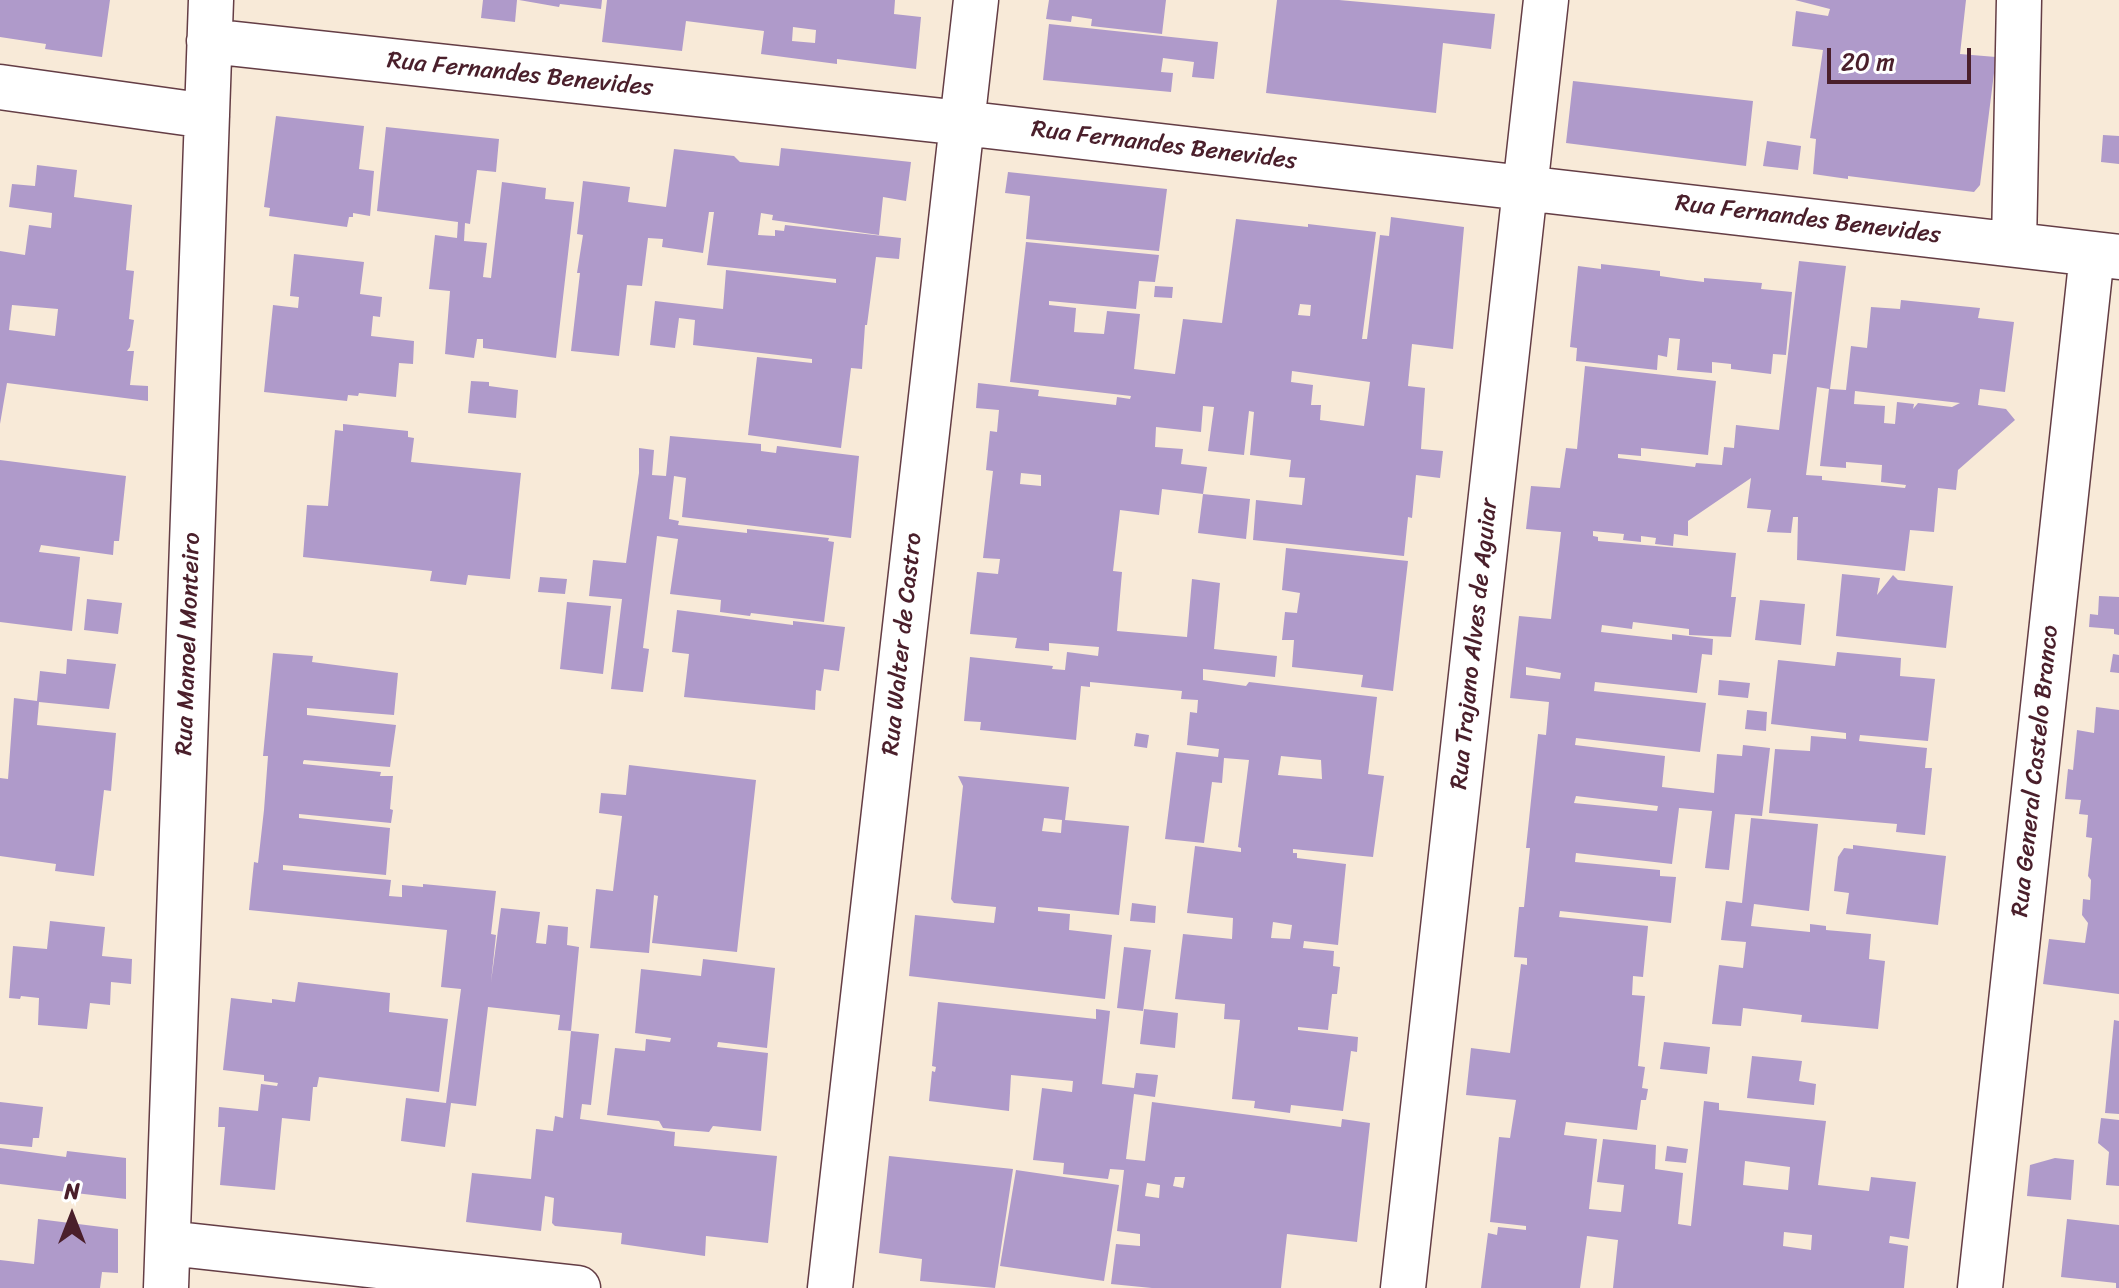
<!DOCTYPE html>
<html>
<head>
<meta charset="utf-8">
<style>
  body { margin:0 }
  #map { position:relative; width:2119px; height:1288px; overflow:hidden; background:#f8ead8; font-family:Sriracha,sans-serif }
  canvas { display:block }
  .north { position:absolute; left:32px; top:1176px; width:80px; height:80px; -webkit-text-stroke:6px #fff; paint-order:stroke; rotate:0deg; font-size:22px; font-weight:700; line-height:32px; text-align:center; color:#4a1f2b }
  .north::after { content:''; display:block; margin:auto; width:28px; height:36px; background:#4a1f2b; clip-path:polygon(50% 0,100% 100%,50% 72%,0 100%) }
  .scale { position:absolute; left:1827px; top:48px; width:144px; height:36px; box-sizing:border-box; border:4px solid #4a1f2b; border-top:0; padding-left:10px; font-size:24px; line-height:28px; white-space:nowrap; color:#4a1f2b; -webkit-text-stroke:6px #fff; paint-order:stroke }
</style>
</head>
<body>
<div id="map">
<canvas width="2119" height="1288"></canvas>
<div class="north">N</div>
<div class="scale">20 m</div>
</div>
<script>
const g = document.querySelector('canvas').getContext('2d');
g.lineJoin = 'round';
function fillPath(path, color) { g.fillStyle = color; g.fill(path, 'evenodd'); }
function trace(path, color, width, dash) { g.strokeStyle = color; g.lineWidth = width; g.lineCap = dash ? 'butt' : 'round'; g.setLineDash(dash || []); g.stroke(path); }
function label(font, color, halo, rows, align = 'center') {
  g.font = font + ' Sriracha,sans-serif'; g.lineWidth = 8; g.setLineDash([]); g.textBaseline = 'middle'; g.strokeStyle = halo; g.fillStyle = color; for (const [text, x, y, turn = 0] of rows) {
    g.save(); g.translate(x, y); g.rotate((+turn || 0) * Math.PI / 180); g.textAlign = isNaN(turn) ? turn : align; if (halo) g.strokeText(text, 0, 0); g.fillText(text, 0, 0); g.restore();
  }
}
const building = new Path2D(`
  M 0,0 L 110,0 L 102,57 L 45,49 L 46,44 L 0,37 Z
  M 483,0 L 517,0 L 515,22 L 481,18 Z
  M 519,0 L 602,0 L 601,9 L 560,4 L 559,7 Z
  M 607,0 L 895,0 L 894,14 L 921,17 L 916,69 L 837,59 L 837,64 L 761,54 L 764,31 L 686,21 L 682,51 L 602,42 ZM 793,27 L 816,30 L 815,43 L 792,41 Z
  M 1049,0 L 1166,0 L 1162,34 L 1091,26 L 1092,19 L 1072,16 L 1071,22 L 1046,19 Z
  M 1277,0 L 1339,0 L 1495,14 L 1491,49 L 1443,43 L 1436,113 L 1266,93 Z
  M 1795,0 L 1966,0 L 1960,54 L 1996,57 L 1980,185 L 1974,192 L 1848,176 L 1848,179 L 1813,174 L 1816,139 L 1810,138 L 1823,50 L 1792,46 L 1796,11 L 1828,16 L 1830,9 Z
  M 1049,24 L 1218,42 L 1214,79 L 1192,77 L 1194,62 L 1163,58 L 1161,72 L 1173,73 L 1171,92 L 1043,80 Z
  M 1573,81 L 1753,101 L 1746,166 L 1566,143 Z
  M 276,116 L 364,126 L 359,169 L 374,171 L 370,216 L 353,213 L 353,217 L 349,217 L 347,227 L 269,216 L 270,208 L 264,207 Z
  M 386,127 L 499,139 L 496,172 L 477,170 L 470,224 L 465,223 L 464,241 L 487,243 L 483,277 L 491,278 L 502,182 L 546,188 L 545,199 L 574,202 L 556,358 L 483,348 L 483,339 L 477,339 L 474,358 L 445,354 L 450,291 L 429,289 L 435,235 L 457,238 L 458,222 L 377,211 Z
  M 2103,135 L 2119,136 L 2119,164 L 2101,162 Z
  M 1767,141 L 1801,146 L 1798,170 L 1763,166 Z
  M 781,148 L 911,162 L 906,201 L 883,197 L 879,235 L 772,220 L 773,215 L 761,213 L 758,235 L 775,236 L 775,230 L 784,231 L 785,225 L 901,238 L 899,259 L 876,257 L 867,325 L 865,325 L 862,369 L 851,368 L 841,448 L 748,435 L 757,357 L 812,363 L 812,359 L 693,345 L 695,320 L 679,318 L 675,348 L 650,345 L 655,301 L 723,309 L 726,270 L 836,283 L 836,279 L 707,265 L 714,212 L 709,212 L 703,253 L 662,247 L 663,239 L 648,238 L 642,286 L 627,285 L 619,356 L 571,351 L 580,273 L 577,273 L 583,235 L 577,234 L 583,181 L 630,187 L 628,202 L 666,207 L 674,149 L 734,156 L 740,162 L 779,166 Z
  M 37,165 L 77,170 L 74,197 L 132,205 L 126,270 L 134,271 L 129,319 L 134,320 L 130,347 L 127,351 L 134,351 L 130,385 L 148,386 L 148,401 L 7,383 L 0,424 L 0,251 L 25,255 L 29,225 L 51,228 L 52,213 L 9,207 L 12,184 L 35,186 ZM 12,305 L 58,309 L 55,336 L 9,330 Z
  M 1008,172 L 1167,189 L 1159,251 L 1026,239 L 1030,196 L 1005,193 Z
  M 1391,217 L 1464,227 L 1453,349 L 1412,344 L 1408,386 L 1425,388 L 1421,449 L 1443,451 L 1440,478 L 1416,475 L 1412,518 L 1408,517 L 1404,556 L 1253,540 L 1256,500 L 1302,505 L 1305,478 L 1289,477 L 1291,460 L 1250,455 L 1254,412 L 1249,411 L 1244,455 L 1208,451 L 1214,407 L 1203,406 L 1201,432 L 1156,427 L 1155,447 L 1183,449 L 1181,464 L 1207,467 L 1203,494 L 1250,499 L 1246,539 L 1198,533 L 1203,494 L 1162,489 L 1159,515 L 1120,510 L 1113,571 L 1122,572 L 1117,631 L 1187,637 L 1192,579 L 1220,583 L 1214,649 L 1277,656 L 1275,677 L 1203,669 L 1203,680 L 1246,686 L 1249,682 L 1377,697 L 1368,774 L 1384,776 L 1373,857 L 1293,849 L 1293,853 L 1297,853 L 1297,858 L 1346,864 L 1338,945 L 1304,941 L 1303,948 L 1334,951 L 1333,966 L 1340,967 L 1337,994 L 1332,994 L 1328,1030 L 1298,1027 L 1298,1030 L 1358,1037 L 1357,1052 L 1351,1051 L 1343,1111 L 1291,1105 L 1290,1113 L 1254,1108 L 1255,1101 L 1232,1099 L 1240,1020 L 1224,1019 L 1225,1004 L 1175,999 L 1183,934 L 1232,939 L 1233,918 L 1187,913 L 1195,846 L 1241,852 L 1241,848 L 1238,847 L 1249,760 L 1224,758 L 1222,783 L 1212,782 L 1204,843 L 1165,839 L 1176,752 L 1218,757 L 1219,749 L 1187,745 L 1190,712 L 1197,713 L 1198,700 L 1181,699 L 1182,691 L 1090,682 L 1090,687 L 1081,686 L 1076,740 L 980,730 L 981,722 L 964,721 L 970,657 L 1053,666 L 1052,669 L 1065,670 L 1067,652 L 1098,656 L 1099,647 L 1049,643 L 1049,651 L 1015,648 L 1017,638 L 970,634 L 977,572 L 998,574 L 1000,559 L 983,558 L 993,471 L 986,470 L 990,431 L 997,432 L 999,410 L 976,408 L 978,383 L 1039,390 L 1038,396 L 1116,405 L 1117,397 L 1130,399 L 1131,396 L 1010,382 L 1026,242 L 1159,255 L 1155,282 L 1139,281 L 1136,309 L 1049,301 L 1049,305 L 1076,308 L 1074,332 L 1104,334 L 1107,311 L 1140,314 L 1134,369 L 1175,374 L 1183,319 L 1222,323 L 1236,219 L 1308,227 L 1308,224 L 1376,232 L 1362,339 L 1367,339 L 1380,235 L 1389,236 ZM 1300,304 L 1311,305 L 1310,316 L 1298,315 ZM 1292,371 L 1370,382 L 1364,426 L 1320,420 L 1321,405 L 1311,405 L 1313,385 L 1291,382 ZM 1021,473 L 1041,475 L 1041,486 L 1020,484 ZM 1281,756 L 1321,760 L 1322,779 L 1278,775 ZM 1273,922 L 1292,925 L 1290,939 L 1271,938 Z
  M 294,254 L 364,262 L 360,294 L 382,297 L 380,317 L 373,316 L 371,336 L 414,341 L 413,364 L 399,363 L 396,397 L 359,393 L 358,396 L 348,395 L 347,401 L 264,392 L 273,305 L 298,308 L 299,297 L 290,296 Z
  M 1799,261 L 1846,266 L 1830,389 L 1846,390 L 1851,346 L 1867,348 L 1871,307 L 1900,309 L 1901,300 L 1980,308 L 1978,318 L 2014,322 L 2005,392 L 1980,389 L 1978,405 L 2006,409 L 2015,420 L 1958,470 L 1956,490 L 1938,488 L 1934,532 L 1910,530 L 1905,571 L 1797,560 L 1798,517 L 1793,517 L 1791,533 L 1767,532 L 1771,510 L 1747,508 L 1751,478 L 1688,521 L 1688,536 L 1674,534 L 1673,546 L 1655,544 L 1656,538 L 1641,536 L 1641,542 L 1623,540 L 1624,534 L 1593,531 L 1593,536 L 1598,537 L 1598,541 L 1736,553 L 1731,597 L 1736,597 L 1731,637 L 1689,635 L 1689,629 L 1633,622 L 1632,629 L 1602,625 L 1601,632 L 1672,640 L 1672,634 L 1713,639 L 1712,655 L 1702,654 L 1697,693 L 1595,682 L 1594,691 L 1706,703 L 1700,752 L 1576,738 L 1575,745 L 1665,756 L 1662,787 L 1714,793 L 1717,754 L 1742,756 L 1743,745 L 1770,748 L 1762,816 L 1735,814 L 1729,870 L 1705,868 L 1712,811 L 1679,808 L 1672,864 L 1576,853 L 1575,862 L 1660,870 L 1660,876 L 1676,877 L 1671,923 L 1560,911 L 1559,917 L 1648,926 L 1643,977 L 1633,976 L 1632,995 L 1645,996 L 1638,1066 L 1645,1067 L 1642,1088 L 1648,1089 L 1646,1100 L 1641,1100 L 1637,1130 L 1566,1122 L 1564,1135 L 1597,1139 L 1589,1209 L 1621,1212 L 1624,1185 L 1597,1182 L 1603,1139 L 1656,1145 L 1655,1169 L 1683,1173 L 1678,1224 L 1691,1226 L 1704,1101 L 1719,1103 L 1719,1110 L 1826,1121 L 1818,1185 L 1869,1191 L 1871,1177 L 1916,1182 L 1909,1239 L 1890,1236 L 1889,1243 L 1908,1246 L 1904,1288 L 1613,1288 L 1618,1240 L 1587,1236 L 1580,1288 L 1481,1288 L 1488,1233 L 1497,1235 L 1498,1227 L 1526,1230 L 1526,1226 L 1490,1222 L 1499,1137 L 1510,1138 L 1516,1100 L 1466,1095 L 1471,1048 L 1510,1053 L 1521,964 L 1527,965 L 1527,958 L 1514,957 L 1519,907 L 1524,907 L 1530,848 L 1526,848 L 1538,734 L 1546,735 L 1549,702 L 1510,698 L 1519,616 L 1551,619 L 1561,532 L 1526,529 L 1531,486 L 1560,488 L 1566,448 L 1577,449 L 1585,366 L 1716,381 L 1708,455 L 1641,448 L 1641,456 L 1618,454 L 1618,458 L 1695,467 L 1696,463 L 1722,465 L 1724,447 L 1734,448 L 1736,425 L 1779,430 ZM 1817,387 L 1829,389 L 1820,466 L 1846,468 L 1846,462 L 1882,465 L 1881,482 L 1906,485 L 1905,488 L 1822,480 L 1822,476 L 1806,475 ZM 1855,391 L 1960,403 L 1952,407 L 1918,403 L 1913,409 L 1914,404 L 1897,402 L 1895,424 L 1884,423 L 1885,406 L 1854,404 ZM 1526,667 L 1561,673 L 1560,679 L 1526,675 ZM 1576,796 L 1658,806 L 1657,811 L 1574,803 ZM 1745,1161 L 1790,1167 L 1788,1190 L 1743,1185 ZM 1784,1232 L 1812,1235 L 1811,1250 L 1783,1246 Z
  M 1601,264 L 1660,271 L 1660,276 L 1687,280 L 1704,282 L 1704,278 L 1762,283 L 1761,289 L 1792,292 L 1786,355 L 1773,354 L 1771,374 L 1731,369 L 1731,364 L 1712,362 L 1712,373 L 1677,370 L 1680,339 L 1669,338 L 1667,357 L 1658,355 L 1657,370 L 1576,361 L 1577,348 L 1570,347 L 1578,266 L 1601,269 Z
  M 1155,286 L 1173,287 L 1172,298 L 1154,297 Z
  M 471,381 L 489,382 L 489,386 L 518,390 L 516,418 L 468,413 Z
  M 343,424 L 408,431 L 408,437 L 414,438 L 411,462 L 521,473 L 510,579 L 468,575 L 466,585 L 430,581 L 432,571 L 303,557 L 307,505 L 328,506 L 335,430 L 343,431 Z
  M 670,436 L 761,444 L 761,451 L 776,453 L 777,446 L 859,456 L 851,538 L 682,517 L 686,478 L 674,476 L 669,519 L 679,521 L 678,525 L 747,533 L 747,529 L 829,538 L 828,541 L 834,542 L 824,622 L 751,613 L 750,616 L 720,612 L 721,600 L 670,594 L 678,539 L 657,536 L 643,648 L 649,649 L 643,692 L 611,689 L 622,599 L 589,596 L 593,560 L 626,563 L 639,473 L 639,448 L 654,450 L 652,475 L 666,476 Z
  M 0,460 L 126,476 L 119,541 L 114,541 L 113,555 L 41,545 L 39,552 L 80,557 L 72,631 L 0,622 Z
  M 1286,548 L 1408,561 L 1393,691 L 1361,687 L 1363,675 L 1292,667 L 1294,640 L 1282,640 L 1285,612 L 1297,613 L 1300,593 L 1282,590 Z
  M 1842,574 L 1880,578 L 1877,595 L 1893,575 L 1898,580 L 1953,586 L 1946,648 L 1836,636 Z
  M 540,577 L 567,579 L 565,594 L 538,592 Z
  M 2099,596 L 2119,597 L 2119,635 L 2114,634 L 2114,629 L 2089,627 L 2090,614 L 2098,615 Z
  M 87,599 L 122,603 L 118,634 L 84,630 Z
  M 1760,600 L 1805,604 L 1801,645 L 1755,640 Z
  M 567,602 L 611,606 L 603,674 L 560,669 Z
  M 677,610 L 793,625 L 793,621 L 845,627 L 839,671 L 824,669 L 821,691 L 816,690 L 815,710 L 684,697 L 689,654 L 672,652 Z
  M 1837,652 L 1901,658 L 1900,676 L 1935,679 L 1928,741 L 1860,735 L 1859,741 L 1927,748 L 1925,768 L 1932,768 L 1925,835 L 1896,832 L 1897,824 L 1769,813 L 1775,749 L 1810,751 L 1811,736 L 1846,739 L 1846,733 L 1771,724 L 1778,660 L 1835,666 Z
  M 273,653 L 313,656 L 312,662 L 398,673 L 394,715 L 307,708 L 307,715 L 396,725 L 390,767 L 304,760 L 303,762 L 303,764 L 381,772 L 380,776 L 393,776 L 390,809 L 393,810 L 391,823 L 299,814 L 299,818 L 390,828 L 386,875 L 283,865 L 283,870 L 391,880 L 389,896 L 402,897 L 402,885 L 423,887 L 423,884 L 496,891 L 491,934 L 496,935 L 491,982 L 501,908 L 540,912 L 536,943 L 546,944 L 548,925 L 568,927 L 567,945 L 579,947 L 571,1031 L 558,1030 L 560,1015 L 488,1007 L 476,1106 L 451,1103 L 445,1147 L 401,1141 L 406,1098 L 446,1103 L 461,989 L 441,987 L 447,930 L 249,910 L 254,862 L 258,863 L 264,810 L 268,756 L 263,756 Z
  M 2113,654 L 2119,655 L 2119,673 L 2110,672 Z
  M 67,659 L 116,664 L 109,709 L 39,702 L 37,725 L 116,733 L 111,791 L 104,790 L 94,876 L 55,871 L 56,864 L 0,856 L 0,778 L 8,779 L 14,698 L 37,701 L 40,671 L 66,674 Z
  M 1719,680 L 1750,683 L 1748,698 L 1718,695 Z
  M 2096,707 L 2119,710 L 2119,994 L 2043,984 L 2049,939 L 2085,943 L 2088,923 L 2082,915 L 2083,899 L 2090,900 L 2091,880 L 2088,876 L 2092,838 L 2086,837 L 2088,815 L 2079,814 L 2081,800 L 2065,799 L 2068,769 L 2073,770 L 2077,730 L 2094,733 Z
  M 1747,710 L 1767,712 L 1766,731 L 1745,729 Z
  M 1136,733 L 1149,735 L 1147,748 L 1134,746 Z
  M 629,765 L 756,780 L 737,952 L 652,943 L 658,896 L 654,895 L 649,953 L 590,948 L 596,889 L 613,891 L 622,816 L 599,813 L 601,793 L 626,795 Z
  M 958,776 L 1069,787 L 1065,820 L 1129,826 L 1119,915 L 1038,907 L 1038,911 L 1070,914 L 1069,930 L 1112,935 L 1105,999 L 909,976 L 915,915 L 994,923 L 996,907 L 954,903 L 951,899 L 963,786 ZM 1044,818 L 1062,820 L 1061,833 L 1042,831 Z
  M 1751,818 L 1818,824 L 1809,911 L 1754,904 L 1751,926 L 1810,932 L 1810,924 L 1826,926 L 1826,930 L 1871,934 L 1869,959 L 1885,961 L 1878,1029 L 1801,1022 L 1802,1015 L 1743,1008 L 1741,1026 L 1712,1024 L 1719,965 L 1743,968 L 1746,942 L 1721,940 L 1726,901 L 1742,903 Z
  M 1853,845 L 1946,856 L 1938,925 L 1846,914 L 1849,893 L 1834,891 L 1838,857 L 1844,848 L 1853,849 Z
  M 1132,903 L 1156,906 L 1155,923 L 1130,921 Z
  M 50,921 L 105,927 L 102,956 L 132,959 L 131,984 L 111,982 L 110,1005 L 90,1003 L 87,1029 L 38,1025 L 39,998 L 21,996 L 20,999 L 9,998 L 13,946 L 47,949 Z
  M 1124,947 L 1151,950 L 1143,1011 L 1117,1008 Z
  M 703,959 L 775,968 L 767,1048 L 718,1042 L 717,1047 L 768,1053 L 761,1131 L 713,1126 L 709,1132 L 663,1128 L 659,1121 L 607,1115 L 615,1048 L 645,1051 L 646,1039 L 670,1042 L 671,1038 L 635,1033 L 641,969 L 701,976 Z
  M 298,982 L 390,993 L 389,1012 L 448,1019 L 439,1092 L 319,1077 L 317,1087 L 313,1087 L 310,1121 L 282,1118 L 275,1190 L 220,1185 L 225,1127 L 218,1127 L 219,1107 L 258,1111 L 261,1084 L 277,1086 L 278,1083 L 264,1081 L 264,1075 L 223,1070 L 231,998 L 272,1003 L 272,999 L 295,1002 Z
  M 938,1002 L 1096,1019 L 1096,1009 L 1110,1011 L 1102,1084 L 1134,1088 L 1136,1073 L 1158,1075 L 1155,1097 L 1134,1094 L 1126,1159 L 1145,1161 L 1152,1102 L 1341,1127 L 1342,1119 L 1370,1123 L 1357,1242 L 1287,1234 L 1281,1288 L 1152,1288 L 1111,1284 L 1116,1244 L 1140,1246 L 1140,1234 L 1117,1231 L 1124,1170 L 1110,1169 L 1108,1179 L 1063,1174 L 1064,1163 L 1033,1160 L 1042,1088 L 1072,1092 L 1073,1081 L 1011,1075 L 1009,1111 L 929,1101 L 932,1071 L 935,1072 L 936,1067 L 932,1066 ZM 1175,1177 L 1185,1177 L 1183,1188 L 1173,1186 ZM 1147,1183 L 1160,1185 L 1159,1198 L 1145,1196 Z
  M 1144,1009 L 1178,1013 L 1175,1048 L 1140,1044 Z
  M 2114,1020 L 2119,1021 L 2119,1114 L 2105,1113 Z
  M 571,1031 L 599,1034 L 591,1105 L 582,1104 L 580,1119 L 675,1132 L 674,1146 L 777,1156 L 768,1243 L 706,1236 L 705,1256 L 621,1244 L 622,1233 L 555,1226 L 552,1223 L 554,1198 L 545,1196 L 541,1231 L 466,1222 L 472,1173 L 531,1179 L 536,1129 L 553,1131 L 555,1116 L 563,1118 Z
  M 1664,1042 L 1710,1047 L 1707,1074 L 1660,1069 Z
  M 1752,1056 L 1802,1061 L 1799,1081 L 1816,1084 L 1814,1105 L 1747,1098 Z
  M 0,1102 L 43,1107 L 39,1138 L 33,1138 L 32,1147 L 0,1144 Z
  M 2101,1118 L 2119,1120 L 2119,1186 L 2106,1185 L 2109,1152 L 2098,1143 Z
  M 1667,1146 L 1688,1149 L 1686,1163 L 1665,1161 Z
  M 0,1148 L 66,1157 L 67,1151 L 126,1158 L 126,1199 L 0,1184 Z
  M 889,1156 L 1013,1169 L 995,1288 L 920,1281 L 922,1259 L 879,1253 Z
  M 2055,1158 L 2074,1160 L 2071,1200 L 2027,1196 L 2030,1165 Z
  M 1016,1170 L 1119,1185 L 1104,1281 L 1000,1266 Z
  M 38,1219 L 118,1229 L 118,1273 L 102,1272 L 100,1288 L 0,1288 L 0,1260 L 34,1264 Z
  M 2067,1219 L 2119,1225 L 2119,1288 L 2116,1288 L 2116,1283 L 2061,1277 Z`);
const minor = new Path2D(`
  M 209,41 L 962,123 L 2119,257
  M 0,87 L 207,116
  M 2014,244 L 2019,0
  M 168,1243 L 578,1288
  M 166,1288 L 211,0
  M 830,1288 L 976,0
  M 1403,1288 L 1546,0
  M 1980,1288 L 2092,254`);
const streetNames = [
  ["Rua Fernandes Benevides",520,75,6],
  ["Rua Fernandes Benevides",1164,146,7],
  ["Rua Fernandes Benevides",1808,220,7],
  ["Rua Manoel Monteiro",189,644,-88],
  ["Rua Walter de Castro",903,644,-84],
  ["Rua Trajano Alves de Aguiar",1475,644,-84],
  ["Rua General Castelo Branco",2036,771,-84]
];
fillPath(building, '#af9aca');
trace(minor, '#643d45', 47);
trace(minor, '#fff', 44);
label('24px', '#4a1f2b', '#fff', streetNames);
</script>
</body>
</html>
